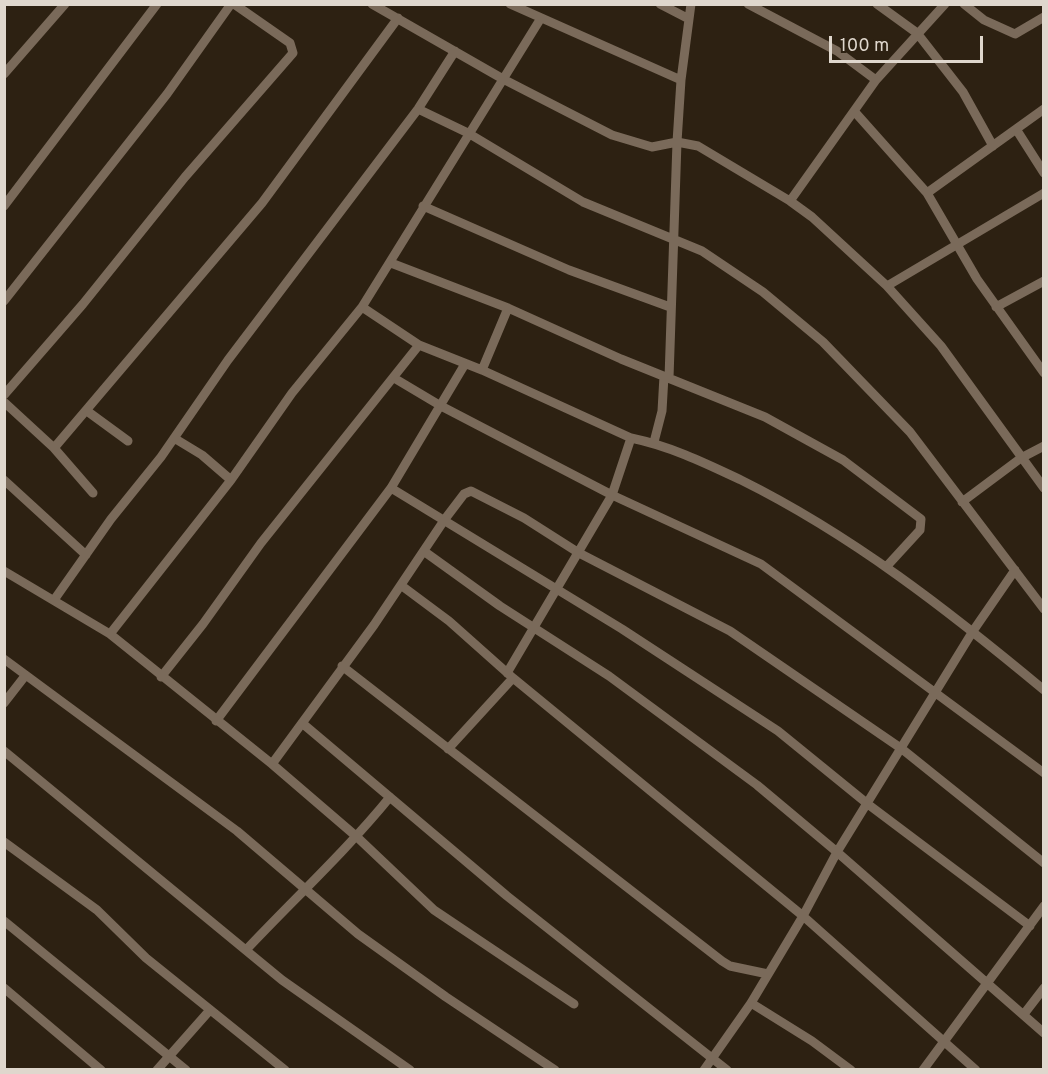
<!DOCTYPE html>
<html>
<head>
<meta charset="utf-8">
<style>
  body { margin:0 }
  #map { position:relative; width:1048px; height:1074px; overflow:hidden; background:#2d2112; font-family:Overpass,sans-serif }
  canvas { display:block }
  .frame { position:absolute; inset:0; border:6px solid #dfd7cd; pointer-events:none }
  .scale { position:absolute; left:829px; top:36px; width:154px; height:27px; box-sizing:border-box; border:3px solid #dfd7cd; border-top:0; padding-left:8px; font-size:18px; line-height:21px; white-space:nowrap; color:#dfd7cd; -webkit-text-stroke:4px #2d2112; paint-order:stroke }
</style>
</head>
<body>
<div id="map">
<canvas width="1048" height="1074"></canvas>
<div class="frame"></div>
<div class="scale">100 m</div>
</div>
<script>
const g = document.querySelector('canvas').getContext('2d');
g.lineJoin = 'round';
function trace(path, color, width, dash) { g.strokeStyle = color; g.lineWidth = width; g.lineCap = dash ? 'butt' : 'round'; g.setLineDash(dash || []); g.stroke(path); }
const street = new Path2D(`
  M 372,4 L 503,79 L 612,135 L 652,147 L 677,142 L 698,146 L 790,201 L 812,217 L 887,286 L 941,346 L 1044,488
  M 510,4 L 681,80
  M 660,4 L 689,19
  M 748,4 L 837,51 L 876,80
  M 877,4 L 917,33 L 963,92 L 993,146
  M 964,4 L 984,20 L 1015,34 L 1044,17
  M 4,74 L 65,4
  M 418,109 L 468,133 L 583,202 L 702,251 L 763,292 L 823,342 L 910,432 L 1044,609
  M 854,111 L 927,193 L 977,279 L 1044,373
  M 1016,129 L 1044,173
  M 927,193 L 1044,109
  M 790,201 L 876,80 L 945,4
  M 4,206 L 157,4
  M 423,206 L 569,270 L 670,307
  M 391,263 L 508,308 L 621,359 L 765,417 L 843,460 L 921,519 L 920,530 L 887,566
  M 887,286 L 1044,193
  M 4,301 L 167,94 L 231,4
  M 362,307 L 419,345 L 482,370 L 631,438 C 670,446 705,463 741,480 C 852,535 949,611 1044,690
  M 996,307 L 1044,281
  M 482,370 L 508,308
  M 394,378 L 441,406 L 612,495 L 761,564 L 1044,773
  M 669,378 L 677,142 L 681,80 L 691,4
  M 4,395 L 83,304 L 185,177 L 293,53 L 290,43 L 234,4
  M 4,402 L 54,448 L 93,493
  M 87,411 L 128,441
  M 174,438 L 202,455 L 231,480
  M 654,442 L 662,411 L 664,376
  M 54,448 L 262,203 L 398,18
  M 4,480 L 86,555
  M 391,488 L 622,629 L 778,731 L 869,805 L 1030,926
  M 962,502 L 1021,458 L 1044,446
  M 425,552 L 500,606 L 609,676 L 757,785 L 837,852 L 1044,1033
  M 4,571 L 110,634 L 272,764 L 357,837 L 434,910 L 574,1004
  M 402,586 L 449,621 L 513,678 L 803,916 L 976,1070
  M 54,600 L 111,519 L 161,457 L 228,360 L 418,109 L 455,51
  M 110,634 L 231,480 L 292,393 L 362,307 L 541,18
  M 4,659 L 237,831 L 358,934 L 446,997 L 555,1070
  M 342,666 L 722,961 L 730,966 L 768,974
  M 507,673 L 612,495 L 631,438
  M 161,677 L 203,624 L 261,543 L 419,345
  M 4,703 L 25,676
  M 216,721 L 391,488 L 465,364
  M 302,723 L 507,896 L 727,1070
  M 448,749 L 513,678
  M 4,751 L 282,980 L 410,1070
  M 272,764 L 374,625 L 445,519 L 464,494 L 471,491 L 524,518 L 579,553 L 730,631 L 902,749 L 1044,863
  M 4,842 L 97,910 L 146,958 L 285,1070
  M 4,921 L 186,1070
  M 246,950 C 294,899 346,851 390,797
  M 4,988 L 101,1070
  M 751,1003 L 812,1041 L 851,1070
  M 1024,1014 L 1044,988
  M 157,1070 L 210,1010
  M 704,1070 L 751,1003 L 803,916 L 837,852 L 973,631 L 1015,570
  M 923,1070 L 1044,906`);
trace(street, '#7a6a5a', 9);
</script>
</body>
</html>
